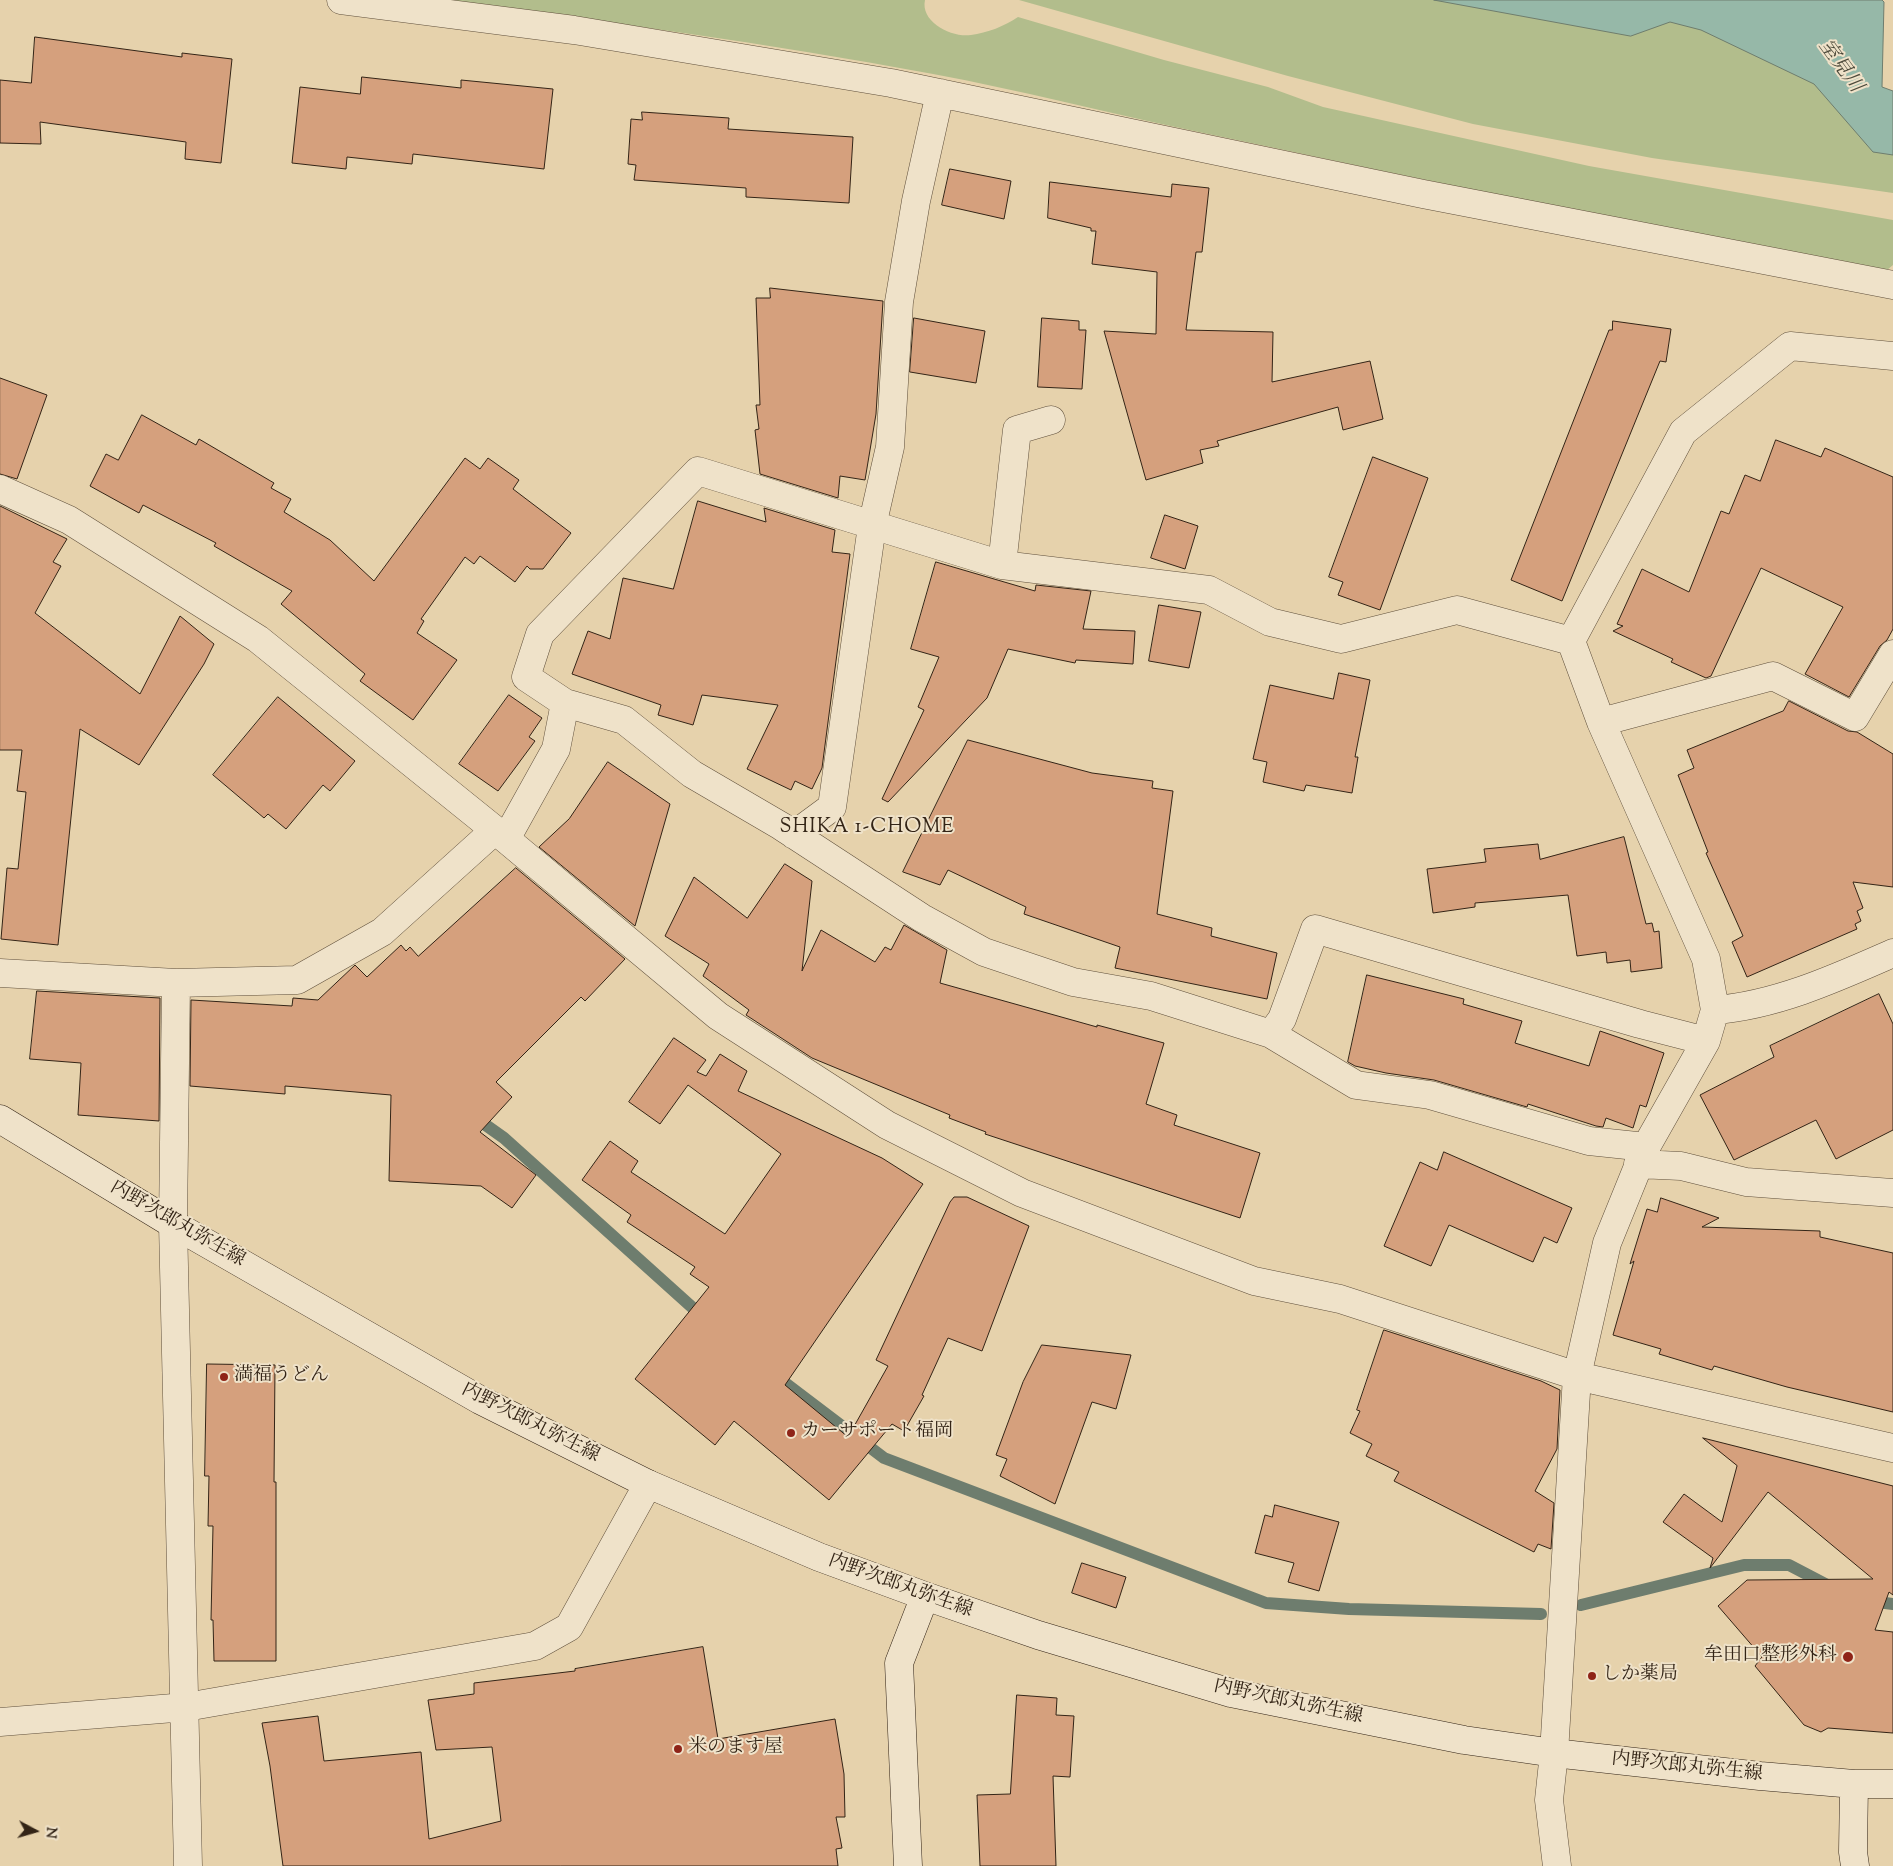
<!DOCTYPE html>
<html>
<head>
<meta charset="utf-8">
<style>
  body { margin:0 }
  #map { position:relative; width:1893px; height:1866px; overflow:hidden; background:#e6d2ac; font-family:"Sorts Mill Goudy",serif }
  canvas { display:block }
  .north { position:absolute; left:10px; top:1806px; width:50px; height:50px; -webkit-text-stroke:4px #efe2c9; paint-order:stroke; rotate:96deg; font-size:14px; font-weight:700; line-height:20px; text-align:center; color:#332416 }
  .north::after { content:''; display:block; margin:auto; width:18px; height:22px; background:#332416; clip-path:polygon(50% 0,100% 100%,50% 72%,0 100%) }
</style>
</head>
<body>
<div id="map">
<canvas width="1893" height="1866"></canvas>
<div class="north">N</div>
</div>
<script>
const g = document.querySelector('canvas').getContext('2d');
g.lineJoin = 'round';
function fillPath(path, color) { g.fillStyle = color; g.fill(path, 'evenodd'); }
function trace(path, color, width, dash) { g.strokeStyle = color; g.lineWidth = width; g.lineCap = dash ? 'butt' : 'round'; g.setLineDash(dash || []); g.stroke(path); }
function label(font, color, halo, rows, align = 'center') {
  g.font = font + ' "Sorts Mill Goudy","Noto Serif JP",serif'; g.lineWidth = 4; g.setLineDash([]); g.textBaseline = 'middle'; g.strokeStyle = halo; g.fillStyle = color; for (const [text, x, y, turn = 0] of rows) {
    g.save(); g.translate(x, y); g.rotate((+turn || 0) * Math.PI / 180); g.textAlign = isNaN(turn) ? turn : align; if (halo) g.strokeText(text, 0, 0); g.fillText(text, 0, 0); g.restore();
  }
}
const green = new Path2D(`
  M 433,0 L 925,0 C 920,22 952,38 971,35 C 987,33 1005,26 1018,17 L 1164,60 L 1268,87 L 1323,107 L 1589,166 L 1893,220 L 1893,265 L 1887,270 C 1655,229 1425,180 1194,131 C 1107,113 1020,90 933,74 C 767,43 600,20 433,0 Z
  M 1019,0 L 1611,0 L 1766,36 L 1893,142 L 1893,193 L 1652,158 L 1473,124 L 1288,76 Z`);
const water = new Path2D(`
  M 1434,0 L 1882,0 L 1884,2 L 1882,87 L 1893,91 L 1893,155 L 1873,152 L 1814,84 L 1701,30 L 1670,22 L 1631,36 Z`);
const stream = new Path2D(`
  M 473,1116 L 504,1138 L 704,1318
  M 772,1373 L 884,1458 L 1266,1603 L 1349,1609 L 1541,1614
  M 1870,1601 L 1893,1604
  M 1581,1605 L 1744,1565 L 1789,1565 L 1833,1588`);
const building = new Path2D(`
  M 35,37 L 182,57 L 182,53 L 232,59 L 221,163 L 185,159 L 186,142 L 40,122 L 41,144 L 0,143 L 0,80 L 31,83 Z
  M 362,77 L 461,88 L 461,80 L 553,89 L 544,169 L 413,154 L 412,164 L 347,157 L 346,169 L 292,163 L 300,87 L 360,94 Z
  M 642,112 L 729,118 L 728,129 L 853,137 L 849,203 L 746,197 L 746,188 L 634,180 L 636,165 L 628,164 L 631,119 L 642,120 Z
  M 950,169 L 1011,181 L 1004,219 L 942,205 Z
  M 1050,182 L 1171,197 L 1172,184 L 1209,188 L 1202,252 L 1196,252 L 1186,330 L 1273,332 L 1272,382 L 1370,361 L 1383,419 L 1343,430 L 1338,407 L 1217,441 L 1219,446 L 1200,450 L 1203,463 L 1146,480 L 1104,331 L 1156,334 L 1157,272 L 1092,264 L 1096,231 L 1091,231 L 1091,228 L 1048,218 Z
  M 770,288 L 883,301 L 876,414 L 865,480 L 840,476 L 838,498 L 760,474 L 755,430 L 759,429 L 756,405 L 760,405 L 756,298 L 770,298 Z
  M 914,318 L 985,331 L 976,383 L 910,372 Z
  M 1042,318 L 1079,321 L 1079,330 L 1086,330 L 1082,389 L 1038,387 Z
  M 1613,321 L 1671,329 L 1666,362 L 1660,361 L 1562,601 L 1511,580 L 1609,330 L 1612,330 Z
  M 0,378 L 47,395 L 17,479 L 0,474 Z
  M 142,415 L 196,445 L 199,439 L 274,483 L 271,488 L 291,499 L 284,512 L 330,540 L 374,581 L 465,458 L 480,469 L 488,458 L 519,480 L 513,489 L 571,533 L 543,569 L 530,569 L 527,566 L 515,582 L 480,556 L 474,564 L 465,557 L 421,619 L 424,621 L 417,633 L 457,660 L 413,720 L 360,681 L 365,674 L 281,604 L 292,591 L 214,546 L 216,543 L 143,505 L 139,513 L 90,486 L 106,454 L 118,460 Z
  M 1776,440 L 1821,457 L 1825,448 L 1893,477 L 1893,629 L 1887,640 L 1880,646 L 1849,697 L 1805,674 L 1843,607 L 1761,568 L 1711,676 L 1706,678 L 1671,662 L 1673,659 L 1613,631 L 1623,626 L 1617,624 L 1642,569 L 1689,592 L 1721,511 L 1729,514 L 1745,475 L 1760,481 Z
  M 1373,457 L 1428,478 L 1380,610 L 1338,595 L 1343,582 L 1329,577 Z
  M 698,501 L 766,522 L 764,508 L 835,530 L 832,552 L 850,554 L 822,768 L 812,789 L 795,781 L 791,790 L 747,769 L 778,705 L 702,695 L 693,725 L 658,715 L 661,705 L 572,674 L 588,631 L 610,639 L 623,578 L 673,589 Z
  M 0,506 L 67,539 L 53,562 L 61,566 L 35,613 L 140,694 L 180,616 L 214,644 L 204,664 L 139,765 L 80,729 L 58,945 L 1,939 L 7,868 L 18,869 L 26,792 L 17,791 L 22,750 L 0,750 Z
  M 1165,515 L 1198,526 L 1185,569 L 1151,558 Z
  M 936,562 L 1035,591 L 1036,585 L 1091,591 L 1083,629 L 1135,631 L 1133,664 L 1076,660 L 1075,663 L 1008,649 L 987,698 L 888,802 L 882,799 L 924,710 L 918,707 L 939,657 L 911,649 Z
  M 1159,605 L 1201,612 L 1189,668 L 1149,661 Z
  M 1339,673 L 1370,680 L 1355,757 L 1358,757 L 1352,793 L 1306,785 L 1304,791 L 1263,782 L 1267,762 L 1253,759 L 1270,685 L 1333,699 Z
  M 509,695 L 542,718 L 529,737 L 535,741 L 498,791 L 459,764 Z
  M 278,697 L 355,761 L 330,791 L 323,785 L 286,829 L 268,814 L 264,818 L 213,775 Z
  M 1789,701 L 1848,731 L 1857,732 L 1893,754 L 1893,887 L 1853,882 L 1863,908 L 1857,911 L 1861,921 L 1855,924 L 1857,929 L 1747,977 L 1732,942 L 1743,936 L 1706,853 L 1708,852 L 1678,775 L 1694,768 L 1687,750 L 1783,711 Z
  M 968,740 L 1092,773 L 1153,781 L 1152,788 L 1173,791 L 1157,914 L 1212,928 L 1211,936 L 1277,953 L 1267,999 L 1115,968 L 1120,947 L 1024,914 L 1026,907 L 948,870 L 940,885 L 903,872 Z
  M 608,762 L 670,804 L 635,926 L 539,847 L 569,819 Z
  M 1624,837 L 1646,924 L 1652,923 L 1654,932 L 1659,931 L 1662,968 L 1631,972 L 1630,960 L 1607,963 L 1606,952 L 1577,956 L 1568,895 L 1475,903 L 1475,907 L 1433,913 L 1427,869 L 1486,862 L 1484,849 L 1538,844 L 1540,859 Z
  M 785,864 L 812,881 L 802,971 L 821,930 L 875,962 L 885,947 L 891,950 L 904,925 L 947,950 L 940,983 L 1097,1027 L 1097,1025 L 1164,1043 L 1146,1104 L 1177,1115 L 1174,1125 L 1260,1153 L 1240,1218 L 985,1134 L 986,1132 L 949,1118 L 950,1115 L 812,1058 L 746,1015 L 749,1010 L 703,976 L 709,964 L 665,936 L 694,877 L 747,918 Z
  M 516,868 L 625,959 L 585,1001 L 581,997 L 496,1082 L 512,1097 L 480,1132 L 536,1175 L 512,1208 L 481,1186 L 389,1181 L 391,1095 L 285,1086 L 285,1094 L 190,1086 L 191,1000 L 292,1006 L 293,998 L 318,1000 L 355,965 L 367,977 L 401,945 L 406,951 L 410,947 L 418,956 Z
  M 1367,975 L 1464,999 L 1463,1004 L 1522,1021 L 1515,1043 L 1589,1066 L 1600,1031 L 1664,1053 L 1646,1107 L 1640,1105 L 1633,1128 L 1606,1118 L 1603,1127 L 1596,1126 L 1528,1104 L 1527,1107 L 1434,1080 L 1386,1073 L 1355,1066 L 1348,1062 Z
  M 37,991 L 160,998 L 159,1121 L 78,1115 L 81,1063 L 30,1059 Z
  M 1879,994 L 1893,1024 L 1893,1130 L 1836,1159 L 1816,1120 L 1734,1160 L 1700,1095 L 1774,1057 L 1770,1046 Z
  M 674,1038 L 706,1060 L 697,1072 L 706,1076 L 720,1054 L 747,1071 L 738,1091 L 882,1158 L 923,1184 L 785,1385 L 848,1437 L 888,1366 L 876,1360 L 950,1202 L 954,1197 L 967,1197 L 1029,1226 L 982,1351 L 948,1338 L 922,1395 L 924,1396 L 904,1431 L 892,1424 L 829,1500 L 734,1421 L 715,1445 L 635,1379 L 709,1287 L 690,1274 L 695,1267 L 627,1222 L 631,1215 L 582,1180 L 610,1141 L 638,1161 L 631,1172 L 725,1234 L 781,1154 L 688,1085 L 660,1124 L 629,1102 Z
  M 1444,1152 L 1572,1208 L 1557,1243 L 1544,1237 L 1533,1262 L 1449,1225 L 1431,1266 L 1384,1246 L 1420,1162 L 1437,1170 Z
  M 1661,1198 L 1719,1218 L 1702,1227 L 1820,1231 L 1820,1237 L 1893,1253 L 1893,1412 L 1787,1387 L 1714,1366 L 1712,1370 L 1659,1354 L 1661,1349 L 1613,1335 L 1634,1261 L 1630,1264 L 1647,1209 L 1657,1212 Z
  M 1384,1330 L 1541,1381 L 1560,1390 L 1557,1449 L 1535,1491 L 1554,1503 L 1551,1549 L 1538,1544 L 1534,1552 L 1394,1481 L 1399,1472 L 1366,1456 L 1372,1444 L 1350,1433 L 1360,1411 L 1357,1410 Z
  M 1042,1345 L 1131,1355 L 1116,1409 L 1092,1402 L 1055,1504 L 1000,1476 L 1007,1459 L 996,1455 L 1023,1382 Z
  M 207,1364 L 275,1365 L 274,1482 L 276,1482 L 276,1661 L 214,1661 L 213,1620 L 211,1620 L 213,1526 L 208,1526 L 209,1476 L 205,1476 Z
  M 1703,1438 L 1893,1486 L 1893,1595 L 1889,1592 L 1875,1630 L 1893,1632 L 1893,1733 L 1828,1728 L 1821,1732 L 1804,1725 L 1755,1666 L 1762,1657 L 1718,1606 L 1747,1580 L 1873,1579 L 1768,1492 L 1710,1568 L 1713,1558 L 1663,1522 L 1684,1494 L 1722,1522 L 1737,1466 Z
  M 1275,1505 L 1339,1522 L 1319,1591 L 1288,1582 L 1294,1563 L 1255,1553 L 1265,1515 L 1272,1517 Z
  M 1082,1563 L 1126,1577 L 1116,1608 L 1072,1593 Z
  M 703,1647 L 718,1739 L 835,1719 L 844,1774 L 845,1817 L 836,1817 L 842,1848 L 836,1849 L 838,1866 L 283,1866 L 270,1766 L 262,1723 L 318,1716 L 324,1761 L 421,1752 L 429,1839 L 501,1821 L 492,1747 L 436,1750 L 428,1700 L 474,1694 L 474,1683 L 575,1671 L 575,1669 Z
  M 1017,1695 L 1057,1698 L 1056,1715 L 1074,1716 L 1070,1777 L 1053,1776 L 1056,1866 L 980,1866 L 977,1795 L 1010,1794 Z`);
const street = new Path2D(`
  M 341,0 L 574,30 L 891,83 L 1423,194 L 1893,285
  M 0,489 L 69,520 L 258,639 L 495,830 L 718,1016 L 887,1125 L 1022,1193 L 1254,1281 L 1340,1299 L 1577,1376 L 1893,1448
  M 1002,565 L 1017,430 L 1051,420
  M 1571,641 L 1683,432 L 1790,346 L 1893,356
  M 565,703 L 624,720 L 692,774 L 781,826 L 922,918 L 984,952 L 1073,982 L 1151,996 L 1271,1034 L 1356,1085 L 1430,1095 L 1589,1141 L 1646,1147
  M 1601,722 L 1773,676 L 1855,717 L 1893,654
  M 794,835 L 832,807 L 872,526 L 890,447 L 899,302 L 916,201 L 940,93
  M 506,839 L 556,749 L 565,703 L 526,677 L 540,634 L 698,471 L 1002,565 L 1209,590 L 1270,622 L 1341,639 L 1457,610 L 1571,641 L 1601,722 L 1706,959 L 1715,1010 L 1706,1041 L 1646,1147 L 1607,1243 L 1577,1376 L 1554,1753 L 1549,1800 L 1557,1866
  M 0,973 L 176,983 L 297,980 L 382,932 L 495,830
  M 176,983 L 173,1224 L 188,1866
  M 1715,1010 C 1777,1005 1836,978 1893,953
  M 1271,1034 L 1282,1019 L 1315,929 L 1640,1024 L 1706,1041
  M 1638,1164 L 1681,1166 L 1746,1182 L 1893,1193
  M 0,1722 L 186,1707 L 535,1646 L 569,1627 L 648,1484`);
const secondary = new Path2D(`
  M 0,1119 L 173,1224 L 480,1400 L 648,1484 L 819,1557 L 925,1596 L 1038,1635 L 1231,1693 L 1464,1740 L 1554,1753 L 1760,1776 L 1854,1784 L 1893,1784
  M 1854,1784 L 1853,1852 L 1855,1866
  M 908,1866 L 899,1663 L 925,1596`);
const markers = [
  [224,1377,5,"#8f2418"],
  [791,1433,5,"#8f2418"],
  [1848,1657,6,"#8f2418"],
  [1592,1676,5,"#8f2418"],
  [678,1749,5,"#8f2418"]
];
const streetNames = [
  ["内野次郎丸弥生線",177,1225,30],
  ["内野次郎丸弥生線",530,1424,27],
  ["内野次郎丸弥生線",900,1587,20],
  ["内野次郎丸弥生線",1288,1703,12],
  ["内野次郎丸弥生線",1687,1768,6]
];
const poiNames = [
  ["満福うどん",234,1377],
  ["カーサポート福岡",801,1433],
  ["牟田口整形外科",1837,1657,"right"],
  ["しか薬局",1602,1676],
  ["米のます屋",688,1749]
];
const waterNames = [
  ["室見川",1839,67,54]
];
const neighbourhoodNames = [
  ["SHIKA 1-CHOME",867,829]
];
fillPath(green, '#b2bd8c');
fillPath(water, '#96b8a8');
trace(water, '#6e7d6e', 1);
trace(stream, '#6e7d6e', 12);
fillPath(building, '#d5a07d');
trace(building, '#332416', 1);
trace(street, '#60503c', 29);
trace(secondary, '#332416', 29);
trace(street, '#efe2c9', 28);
trace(secondary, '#efe2c9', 28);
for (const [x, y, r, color] of markers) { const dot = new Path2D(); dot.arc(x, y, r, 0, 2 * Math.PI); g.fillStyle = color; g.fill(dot); trace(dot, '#efe2c9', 2); }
label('19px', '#332416', '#efe2c9', streetNames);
label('19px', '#332416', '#efe2c9', poiNames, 'left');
label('italic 20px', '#4c493a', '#efe2c9', waterNames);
g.letterSpacing = '1px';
label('20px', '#332416', '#efe2c9', neighbourhoodNames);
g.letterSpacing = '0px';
</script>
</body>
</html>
